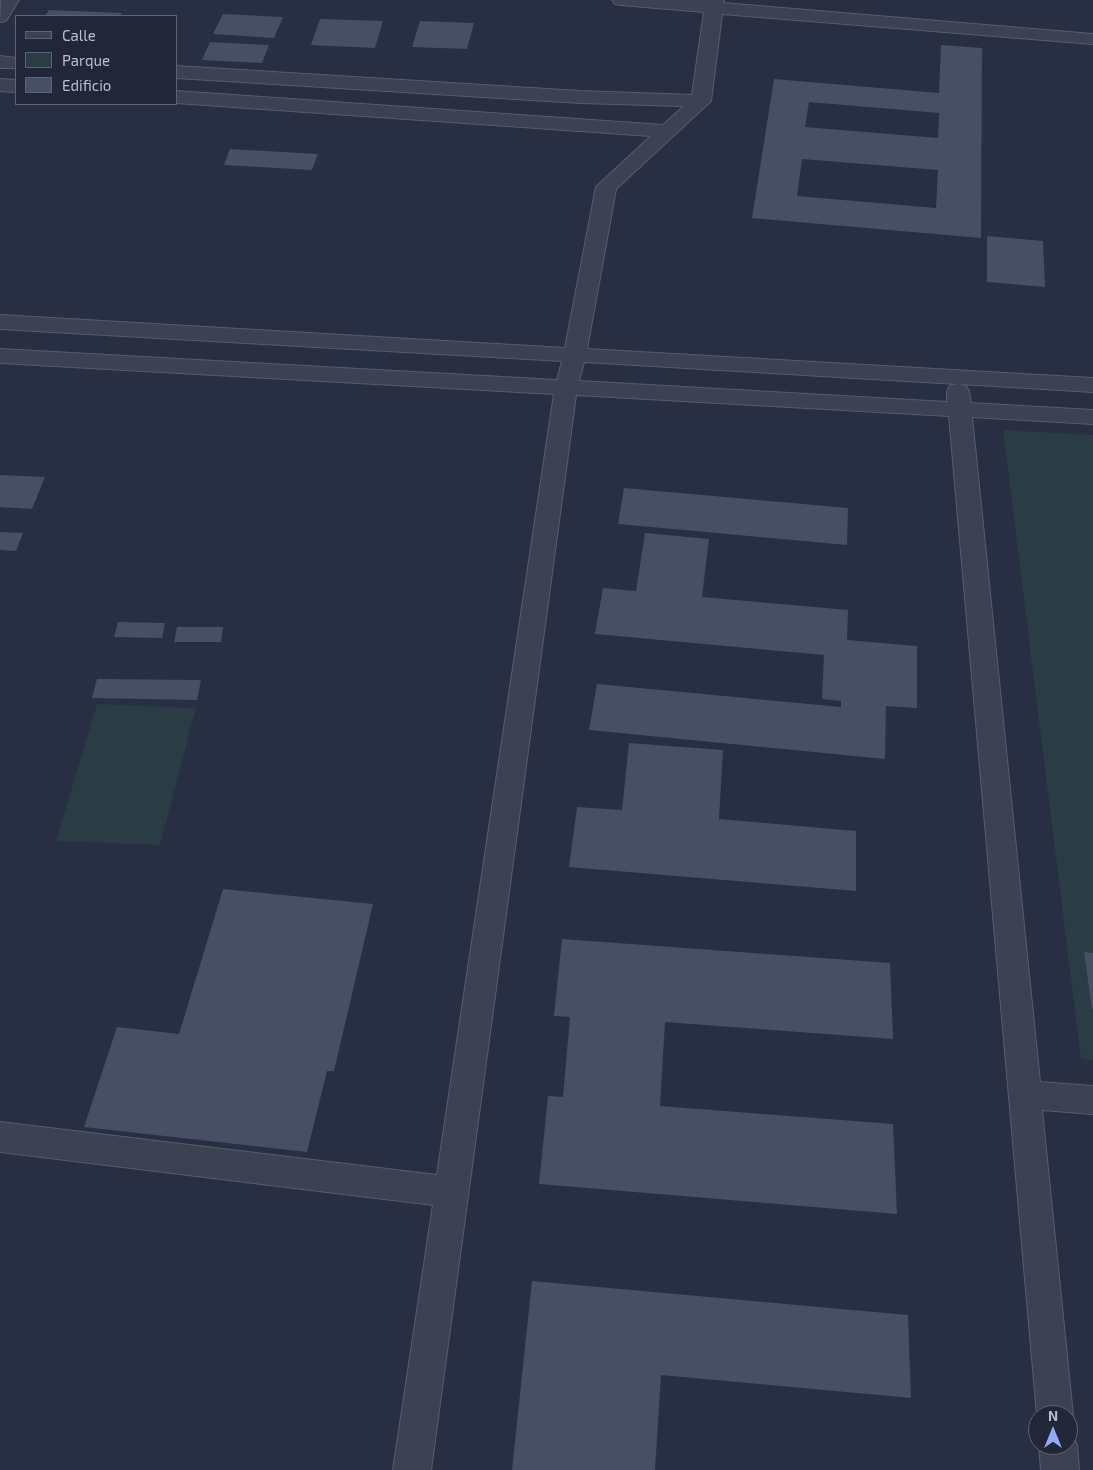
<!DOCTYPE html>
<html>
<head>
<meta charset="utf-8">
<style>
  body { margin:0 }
  #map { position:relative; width:1093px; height:1470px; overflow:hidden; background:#282f43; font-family:"Exo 2",sans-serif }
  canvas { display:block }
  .legend { position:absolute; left:15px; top:15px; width:162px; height:90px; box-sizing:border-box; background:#212638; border:1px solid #5e6373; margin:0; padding:6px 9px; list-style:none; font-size:15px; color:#babecc }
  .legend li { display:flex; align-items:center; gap:10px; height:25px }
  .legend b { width:25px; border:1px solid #5e6373 }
  .north { position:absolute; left:1028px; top:1405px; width:50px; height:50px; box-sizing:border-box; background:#212638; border:1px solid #5e6373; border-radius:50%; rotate:0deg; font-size:14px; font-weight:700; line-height:20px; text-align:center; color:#babecc }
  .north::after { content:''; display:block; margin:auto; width:18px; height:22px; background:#95aaf6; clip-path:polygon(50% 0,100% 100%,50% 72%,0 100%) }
</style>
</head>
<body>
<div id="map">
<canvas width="1093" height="1470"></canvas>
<ul class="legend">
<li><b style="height:6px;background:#3c4252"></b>Calle</li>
<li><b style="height:14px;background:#2a3c44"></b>Parque</li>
<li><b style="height:14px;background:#474f65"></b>Edificio</li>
</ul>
<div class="north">N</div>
</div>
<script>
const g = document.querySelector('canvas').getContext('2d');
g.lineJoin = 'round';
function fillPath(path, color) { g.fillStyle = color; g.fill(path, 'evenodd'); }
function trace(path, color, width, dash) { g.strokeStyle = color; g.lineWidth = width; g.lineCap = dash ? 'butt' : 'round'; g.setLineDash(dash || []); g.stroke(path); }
const green = new Path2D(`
  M 1003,430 L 1093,435 L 1093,1060 L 1081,1059 Z
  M 97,704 L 196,708 L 160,845 L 56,841 Z`);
const building = new Path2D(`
  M 49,10 L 122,13 L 120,16 L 45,16 Z
  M 223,14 L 283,17 L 274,38 L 213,34 Z
  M 320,19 L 383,21 L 375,48 L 311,45 Z
  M 420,21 L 474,23 L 467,49 L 412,47 Z
  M 210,42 L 269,45 L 262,63 L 202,60 Z
  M 941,45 L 982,48 L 981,238 L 752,218 L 774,79 L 939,93 ZM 809,102 L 939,113 L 938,138 L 805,127 ZM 802,159 L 938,170 L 936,208 L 797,196 Z
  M 230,149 L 318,154 L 312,170 L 224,165 Z
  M 987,236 L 1043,241 L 1045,287 L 987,282 Z
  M 0,475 L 45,477 L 32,509 L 0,507 Z
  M 624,488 L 848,508 L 847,545 L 618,524 Z
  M 0,532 L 23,533 L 16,551 L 0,550 Z
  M 645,533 L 709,539 L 702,597 L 848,610 L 847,640 L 917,646 L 917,708 L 886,706 L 885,759 L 589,730 L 597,684 L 841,707 L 841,701 L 822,699 L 824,655 L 595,634 L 603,588 L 636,591 Z
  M 118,622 L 165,623 L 162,638 L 114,637 Z
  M 177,627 L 223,627 L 221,642 L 174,642 Z
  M 97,679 L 201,680 L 197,700 L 92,698 Z
  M 629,743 L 723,750 L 719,819 L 856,831 L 856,891 L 569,867 L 577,807 L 622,810 Z
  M 223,889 L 373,904 L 334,1071 L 327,1071 L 307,1152 L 84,1127 L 117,1027 L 179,1034 Z
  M 562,939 L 890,963 L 893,1039 L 665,1022 L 660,1106 L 893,1124 L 897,1214 L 539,1184 L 548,1096 L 563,1097 L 570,1017 L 554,1016 Z
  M 1084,952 L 1093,953 L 1093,1008 L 1092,1009 Z
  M 532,1281 L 908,1315 L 911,1398 L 661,1375 L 655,1470 L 512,1470 Z`);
const minor = new Path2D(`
  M 1,0 L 19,0 L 6,21 L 0,22 Z
  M 612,0 L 724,0 L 723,3 L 1093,34 L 1093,44 L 722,14 L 711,101 L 616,189 L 587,349 L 1093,378 L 1093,392 L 959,384 L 966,386 L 969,391 L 971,403 L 1093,410 L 1093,424 L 972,417 L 1040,1082 L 1093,1086 L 1093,1114 L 1042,1110 L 1073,1415 L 1068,1428 L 1068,1415 L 1038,1415 L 1038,1418 L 1037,1415 L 949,416 L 576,395 L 431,1470 L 393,1470 L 433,1205 L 0,1152 L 0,1122 L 437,1175 L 554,394 L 0,363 L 0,349 L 557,380 L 562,361 L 0,329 L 0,315 L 565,348 L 596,187 L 651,136 L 176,103 L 176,91 L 663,125 L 684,106 L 580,103 L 176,78 L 176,66 L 580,91 L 692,95 L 704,12 L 621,5 L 615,4 ZM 584,362 L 957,384 L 950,386 L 947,391 L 947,402 L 579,381 Z
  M 0,56 L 16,58 L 16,68 L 0,68 Z
  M 0,79 L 16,80 L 16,92 L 0,91 Z
  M 1068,1431 L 1071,1432 L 1077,1445 L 1079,1470 L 1041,1470 L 1039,1445 L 1068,1445 Z`);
fillPath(green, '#2a3c44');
fillPath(building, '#474f65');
trace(minor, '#585d6d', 2);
fillPath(minor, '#3c4252');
</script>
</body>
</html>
